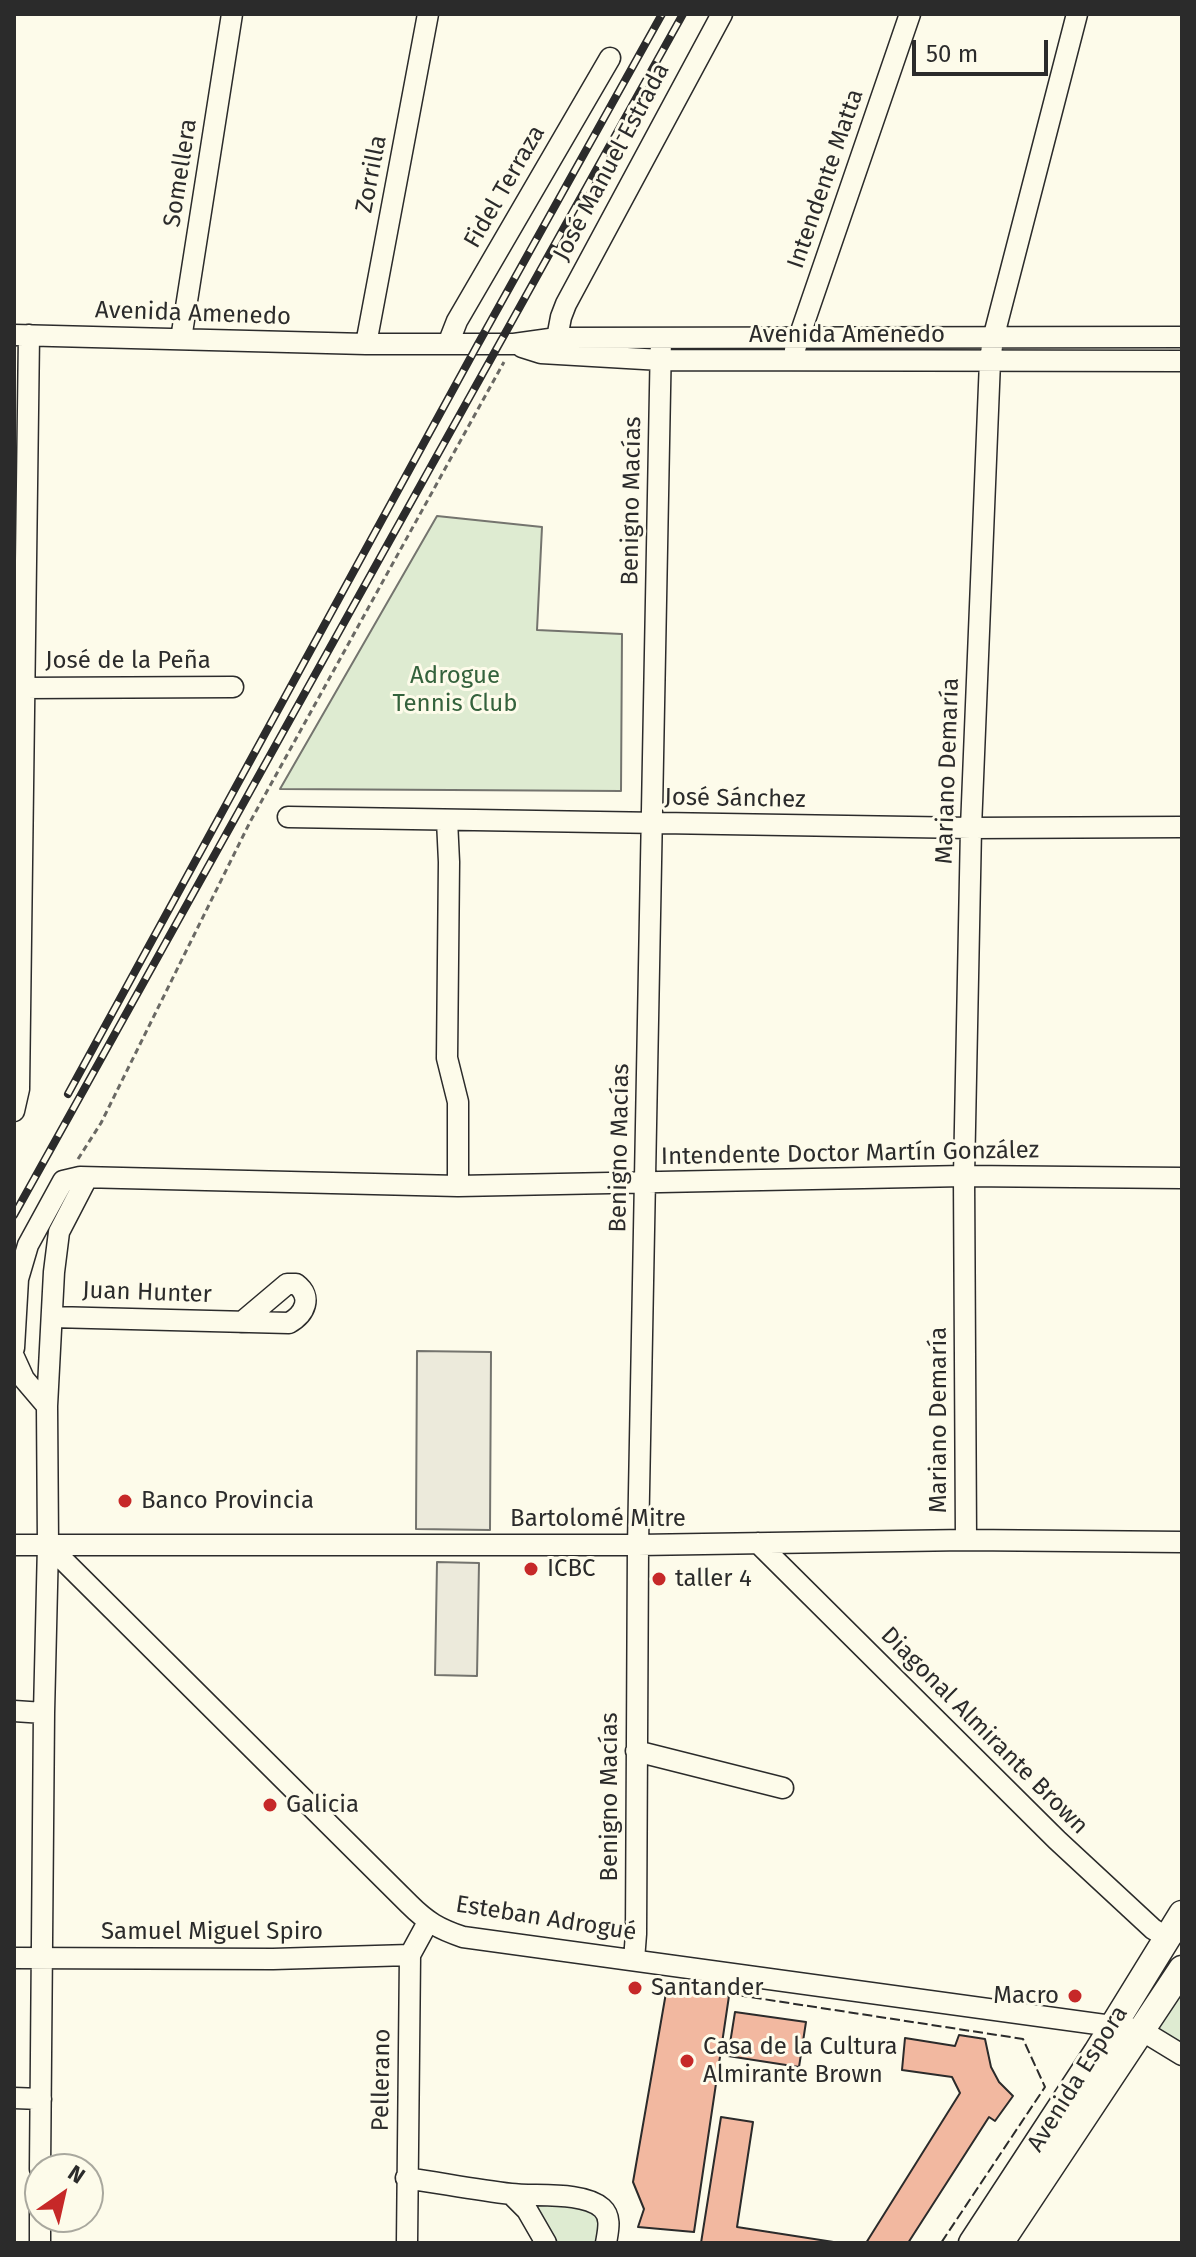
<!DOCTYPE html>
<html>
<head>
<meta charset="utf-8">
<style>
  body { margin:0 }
  #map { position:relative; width:1196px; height:2257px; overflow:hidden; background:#fdfbea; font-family:"Fira Sans",sans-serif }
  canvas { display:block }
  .frame { position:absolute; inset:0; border:16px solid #2b2b2b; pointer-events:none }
  .north { position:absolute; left:24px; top:2153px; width:80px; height:80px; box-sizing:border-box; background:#fdfbea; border:2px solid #a9a89e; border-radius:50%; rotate:34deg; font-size:22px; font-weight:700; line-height:32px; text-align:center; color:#2b2b2b }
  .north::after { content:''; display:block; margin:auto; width:28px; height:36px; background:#c62828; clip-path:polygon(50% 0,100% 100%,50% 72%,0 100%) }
  .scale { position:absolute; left:912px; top:40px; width:136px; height:36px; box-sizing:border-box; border:4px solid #2b2b2b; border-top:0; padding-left:10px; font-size:24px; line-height:28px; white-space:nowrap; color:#2b2b2b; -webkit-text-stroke:6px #fdfbea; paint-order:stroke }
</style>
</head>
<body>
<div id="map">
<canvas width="1196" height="2257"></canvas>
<div class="frame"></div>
<div class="north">N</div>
<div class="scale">50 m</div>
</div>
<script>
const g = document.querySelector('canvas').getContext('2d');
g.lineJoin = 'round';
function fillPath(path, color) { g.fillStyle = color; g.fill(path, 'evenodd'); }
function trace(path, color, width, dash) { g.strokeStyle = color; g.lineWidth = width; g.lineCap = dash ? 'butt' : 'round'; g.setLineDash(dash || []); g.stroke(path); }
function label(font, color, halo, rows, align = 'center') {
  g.font = font + ' "Fira Sans",sans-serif'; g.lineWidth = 6; g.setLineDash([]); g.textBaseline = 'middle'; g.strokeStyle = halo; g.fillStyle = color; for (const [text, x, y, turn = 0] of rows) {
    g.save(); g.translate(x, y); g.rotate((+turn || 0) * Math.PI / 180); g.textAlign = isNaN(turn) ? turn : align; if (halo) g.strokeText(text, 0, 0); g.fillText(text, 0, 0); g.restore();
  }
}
const green = new Path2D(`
  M 437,516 L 542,527 L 537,630 L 622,634 L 621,791 L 280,789 Z
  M 1182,1983 L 1182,2051 L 1152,2026 Z
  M 529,2201 C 553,2203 586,2201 602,2221 L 599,2243 L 554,2243 Z`);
const parking = new Path2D(`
  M 417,1351 L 491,1352 L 490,1530 L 416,1529 Z
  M 437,1562 L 479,1563 L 477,1676 L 435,1675 Z`);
const building = new Path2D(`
  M 667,1987 L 729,1996 L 694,2232 L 638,2227 L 644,2209 L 633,2182 Z
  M 735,2012 L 806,2022 L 799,2067 L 728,2056 Z
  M 959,2035 L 985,2039 L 991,2067 L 999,2082 L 1013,2096 L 995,2121 L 989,2117 L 908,2243 L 866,2243 L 960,2093 L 952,2077 L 902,2070 L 905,2038 L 955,2046 Z
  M 721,2117 L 753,2122 L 737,2227 L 840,2243 L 701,2243 Z`);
const path = new Path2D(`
  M 78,1159 L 101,1123 L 250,822 L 504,362`);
const minor = new Path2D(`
  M 14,335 L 366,344 L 514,344 L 557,338 L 1182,337
  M 557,338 L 561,317 L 566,304 L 722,14
  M 181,339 L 232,14
  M 366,344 L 428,14
  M 448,344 L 457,321 L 610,58
  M 522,347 L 541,353 L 661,360 L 1182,361
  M 795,349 L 910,14
  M 23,688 L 233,687
  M 288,817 L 971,828 L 1182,827
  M 447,820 L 449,862 L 447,1058 L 458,1102 L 458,1186
  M 14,1111 L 19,1089 L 29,335
  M 52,1317 L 289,1323 C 305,1314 313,1297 296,1284 L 287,1284 L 242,1322
  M 14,1348 L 18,1279 L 28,1245 L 63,1181 L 80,1177 L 458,1186 L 964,1176 L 1182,1178
  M 14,1357 L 24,1379 L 47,1406
  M 966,1540 L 964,1176 L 971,828 L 990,361 L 993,339 L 1077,14
  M 758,1543 L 1057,1840 L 1153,1929 L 1166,1937 L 1181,1931
  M 14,1545 L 638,1545 L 966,1540 L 1182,1542
  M 48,1545 L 409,1904 C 427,1922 439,1929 463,1937 L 1141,2030 L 1182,2055
  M 14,1711 L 44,1713
  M 636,1751 L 783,1788
  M 14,1958 L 273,1959 L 410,1955
  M 634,1960 L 636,1934 L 638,1545 L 661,338
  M 14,2098 L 41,2099
  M 40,2169 L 44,1713 L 48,1545 L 47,1406 L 54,1272 L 59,1232 L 87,1178
  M 406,2178 C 441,2183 476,2190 511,2194 C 535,2197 583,2191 602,2208 C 612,2217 608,2231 606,2243
  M 512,2195 L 527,2210 L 546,2243
  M 40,2243 L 40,2200
  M 407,2243 L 410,1955 L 428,1922`);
const major = new Path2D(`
  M 972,2243 L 1097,2052 L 1182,1914
  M 1000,2243 L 1182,1969`);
const rail = new Path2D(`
  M 68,1094 L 478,344 L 662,14
  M 14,1215 L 683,14`);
const fence = new Path2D(`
  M 724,1993 L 1023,2039 L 1045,2087 L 941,2243`);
const markers = [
  [125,1501,8,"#c62828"],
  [531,1569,8,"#c62828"],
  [659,1579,8,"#c62828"],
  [270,1805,8,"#c62828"],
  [635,1988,8,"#c62828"],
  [1075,1996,8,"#c62828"],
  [687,2061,8,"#c62828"]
];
const streetNames = [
  ["José Manuel Estrada",612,162,-62],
  ["Somellera",181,173,-81],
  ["Zorrilla",372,174,-79],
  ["Intendente Matta",826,179,-71],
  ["Fidel Terraza",505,187,-60],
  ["Avenida Amenedo",193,314,2],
  ["Avenida Amenedo",847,335],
  ["Benigno Macías",632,501,-89],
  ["José de la Peña",128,661],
  ["Mariano Demaría",948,771,-88],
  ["José Sánchez",735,799,1],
  ["Benigno Macías",620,1148,-89],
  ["Intendente Doctor Martín González",850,1154,-1],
  ["Juan Hunter",147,1293,2],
  ["Mariano Demaría",939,1420,-90],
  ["Bartolomé Mitre",598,1519],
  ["Diagonal Almirante Brown",984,1731,45],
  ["Benigno Macías",610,1797,-90],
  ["Esteban Adrogué",546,1919,9],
  ["Samuel Miguel Spiro",212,1932],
  ["Avenida Espora",1078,2079,-58],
  ["Pellerano",382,2080,-89]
];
const parkNames = [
  ["Adrogue",455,676],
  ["Tennis Club",455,704]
];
const poiNames = [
  ["Banco Provincia",141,1501],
  ["ICBC",547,1569],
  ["taller 4",675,1579],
  ["Galicia",286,1805],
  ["Santander",651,1988],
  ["Macro",1059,1996,"right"],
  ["Casa de la Cultura",703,2047],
  ["Almirante Brown",703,2075]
];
fillPath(green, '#deebd1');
trace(green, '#74746e', 2);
fillPath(parking, '#eceadb');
trace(parking, '#74746e', 2);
fillPath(building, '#f2b8a0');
trace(building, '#2b2b2b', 2);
trace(minor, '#2b2b2b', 23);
trace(major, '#2b2b2b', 29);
trace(path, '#6a6964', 3, [6, 4]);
trace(minor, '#fdfbea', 20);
trace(major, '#fdfbea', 26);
trace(rail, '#2b2b2b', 8);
trace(rail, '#fdfbea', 5, [15]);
trace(fence, '#2b2b2b', 2, [10, 4]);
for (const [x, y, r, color] of markers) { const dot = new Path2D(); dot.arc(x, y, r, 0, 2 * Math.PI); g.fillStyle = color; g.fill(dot); trace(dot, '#fdfbea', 3); }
label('24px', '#2b2b2b', '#fdfbea', streetNames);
label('24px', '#34623c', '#fdfbea', parkNames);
label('24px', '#2b2b2b', '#fdfbea', poiNames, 'left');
</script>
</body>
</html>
